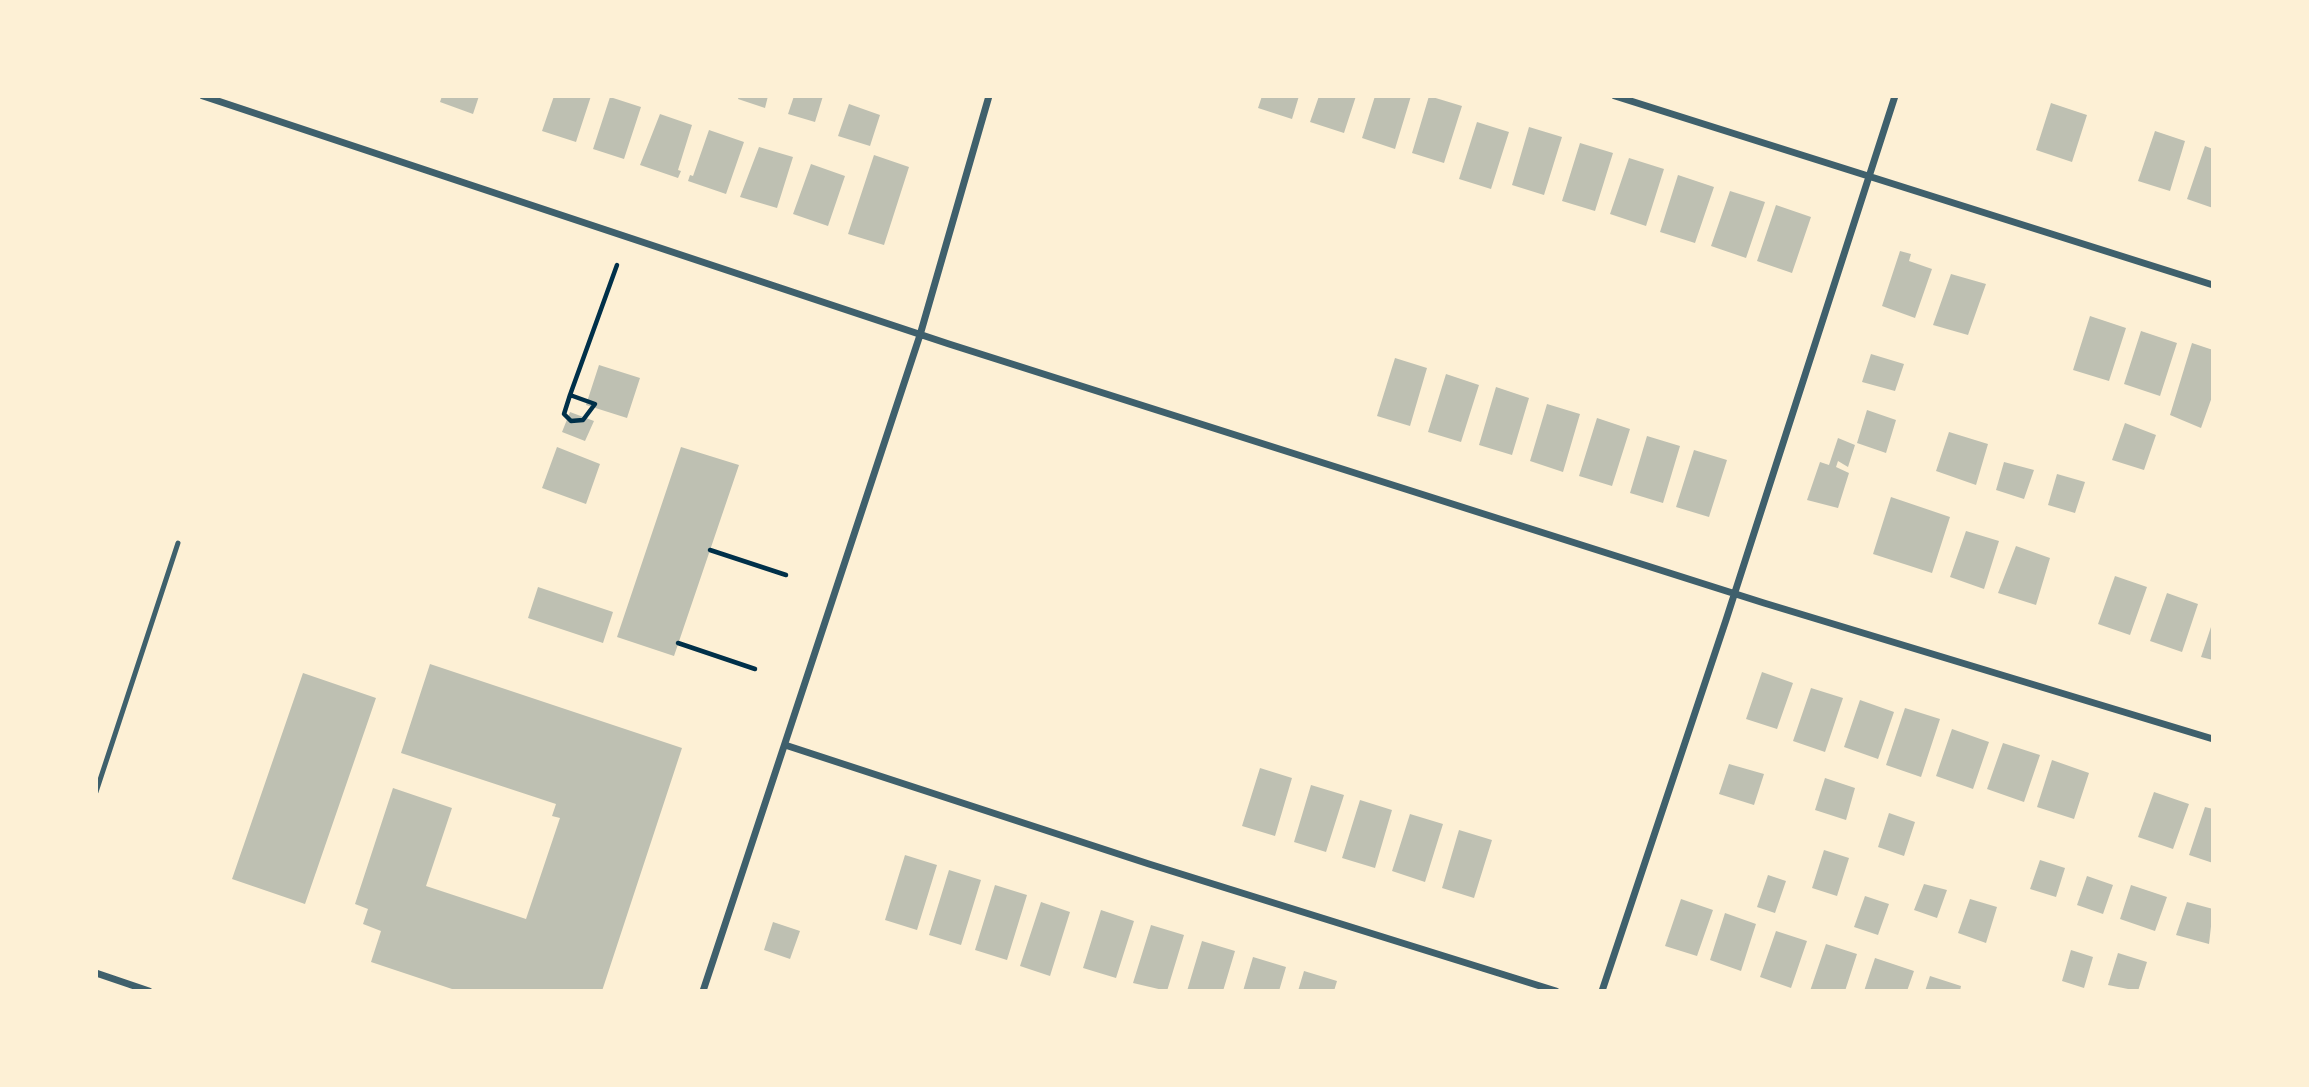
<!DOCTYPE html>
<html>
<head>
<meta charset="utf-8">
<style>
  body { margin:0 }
  #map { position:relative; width:2309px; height:1087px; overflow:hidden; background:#fdf0d5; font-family:"Archivo Narrow",sans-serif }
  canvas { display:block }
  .frame { position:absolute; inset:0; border:98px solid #fdf0d5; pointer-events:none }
</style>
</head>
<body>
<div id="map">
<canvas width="2309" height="1087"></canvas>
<div class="frame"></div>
</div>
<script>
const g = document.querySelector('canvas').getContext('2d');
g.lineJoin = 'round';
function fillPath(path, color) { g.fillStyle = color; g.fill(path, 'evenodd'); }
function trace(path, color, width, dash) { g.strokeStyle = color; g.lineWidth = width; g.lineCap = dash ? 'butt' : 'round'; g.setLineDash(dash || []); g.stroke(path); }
const building = new Path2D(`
  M 442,96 L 479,96 L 473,114 L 440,102 Z
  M 554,96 L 591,96 L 576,142 L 542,131 Z
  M 739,96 L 768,96 L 765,108 L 738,99 Z
  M 794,96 L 823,96 L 815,122 L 788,114 Z
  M 1262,96 L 1299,96 L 1292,119 L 1258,108 Z
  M 1319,96 L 1356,96 L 1344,133 L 1310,122 Z
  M 1375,96 L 1411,96 L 1395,149 L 1362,138 Z
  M 1429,96 L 1462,106 L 1444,163 L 1412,153 Z
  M 610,97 L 641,107 L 624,159 L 593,149 Z
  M 2051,103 L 2087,115 L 2072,162 L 2036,150 Z
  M 849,104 L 880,115 L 870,146 L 838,136 Z
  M 660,114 L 692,125 L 678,170 L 681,171 L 678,178 L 640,165 Z
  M 1477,122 L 1509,132 L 1491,189 L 1459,179 Z
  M 1529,127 L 1562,137 L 1544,195 L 1512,185 Z
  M 709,130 L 744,142 L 726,194 L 688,181 L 690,175 L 693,176 Z
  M 2155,131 L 2185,141 L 2170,191 L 2138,181 Z
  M 1580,143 L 1613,153 L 1595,211 L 1562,201 Z
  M 2205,146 L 2213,149 L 2213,208 L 2187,199 Z
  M 759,147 L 793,157 L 777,208 L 740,197 Z
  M 874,155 L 909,167 L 884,245 L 848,234 Z
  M 1629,158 L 1664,169 L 1646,226 L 1610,214 Z
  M 811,164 L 845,176 L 828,226 L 793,214 Z
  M 1678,175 L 1714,187 L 1695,243 L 1660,232 Z
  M 1730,191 L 1765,202 L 1746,258 L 1711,246 Z
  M 1776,205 L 1811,217 L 1792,273 L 1757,261 Z
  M 1900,251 L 1911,254 L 1909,261 L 1932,269 L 1915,318 L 1882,306 Z
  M 1951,274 L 1986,284 L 1968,335 L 1933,325 Z
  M 2090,316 L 2126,328 L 2109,381 L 2073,370 Z
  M 2141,331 L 2177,343 L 2160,396 L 2124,384 Z
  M 2192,343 L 2213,350 L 2213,394 L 2201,428 L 2170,415 Z
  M 1871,354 L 1904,364 L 1895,391 L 1862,382 Z
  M 1395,358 L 1427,368 L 1410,426 L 1377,416 Z
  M 599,365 L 640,378 L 627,418 L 586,405 Z
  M 1446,374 L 1479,385 L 1461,442 L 1428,432 Z
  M 1496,387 L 1529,398 L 1512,455 L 1479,445 Z
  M 1547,404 L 1580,414 L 1563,472 L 1530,461 Z
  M 1867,410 L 1896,420 L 1886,453 L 1857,443 Z
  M 570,412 L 594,421 L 585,441 L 562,432 Z
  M 1597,418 L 1630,429 L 1612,486 L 1579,476 Z
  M 2125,423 L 2156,435 L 2144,470 L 2112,460 Z
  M 1949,432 L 1988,444 L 1976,485 L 1936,471 Z
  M 1647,436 L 1680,446 L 1663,503 L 1630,493 Z
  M 1838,438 L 1855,445 L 1848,467 L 1838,461 L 1836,467 L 1849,473 L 1838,508 L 1807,500 L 1820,462 L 1829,465 Z
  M 557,447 L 600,464 L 586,504 L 542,488 Z
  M 681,447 L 739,465 L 674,656 L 617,637 Z
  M 1694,450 L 1727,460 L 1709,517 L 1676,507 Z
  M 2004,462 L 2034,470 L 2024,499 L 1996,490 Z
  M 2057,474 L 2085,482 L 2075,513 L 2048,505 Z
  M 1891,497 L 1950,517 L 1932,573 L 1873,554 Z
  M 1966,531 L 1999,541 L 1984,589 L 1950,577 Z
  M 2016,546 L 2050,558 L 2036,605 L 1998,593 Z
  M 2115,576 L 2147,587 L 2130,635 L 2098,624 Z
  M 538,587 L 613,612 L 603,643 L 528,618 Z
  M 2167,593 L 2198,604 L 2182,652 L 2150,641 Z
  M 2212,624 L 2213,624 L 2213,660 L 2201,657 Z
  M 430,664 L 682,748 L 602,991 L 458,991 L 371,962 L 381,931 L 363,924 L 368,909 L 355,904 L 393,788 L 452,808 L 426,886 L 526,919 L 560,818 L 552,816 L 556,804 L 401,753 Z
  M 1762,672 L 1793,683 L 1777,729 L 1746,719 Z
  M 303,673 L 376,698 L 305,904 L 232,879 Z
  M 1811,688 L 1843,698 L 1825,752 L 1793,741 Z
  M 1860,700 L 1894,712 L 1878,759 L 1844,747 Z
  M 1905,708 L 1940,719 L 1921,777 L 1886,765 Z
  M 1952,729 L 1989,742 L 1973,789 L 1936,776 Z
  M 2003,743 L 2040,755 L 2024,802 L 1987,789 Z
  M 2052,760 L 2089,773 L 2074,819 L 2037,807 Z
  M 1729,764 L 1764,774 L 1754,805 L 1719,794 Z
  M 1260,768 L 1292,778 L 1275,836 L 1242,826 Z
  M 1825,778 L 1855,788 L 1846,820 L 1815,810 Z
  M 1311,785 L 1344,795 L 1326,852 L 1294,842 Z
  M 2154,792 L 2189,804 L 2173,849 L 2138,837 Z
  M 1360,800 L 1392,810 L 1375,868 L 1342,858 Z
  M 2205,807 L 2213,809 L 2213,863 L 2189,855 Z
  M 1889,813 L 1915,822 L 1904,856 L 1878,847 Z
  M 1410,814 L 1443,824 L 1425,882 L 1392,871 Z
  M 1459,830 L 1492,840 L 1474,898 L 1442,888 Z
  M 1824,850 L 1849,858 L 1837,896 L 1812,888 Z
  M 905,855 L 937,865 L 917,930 L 885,920 Z
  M 2040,860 L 2065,868 L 2056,897 L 2030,889 Z
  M 949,870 L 981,880 L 961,945 L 929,935 Z
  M 1768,875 L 1786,881 L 1775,913 L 1757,907 Z
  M 2087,876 L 2113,885 L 2103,914 L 2077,905 Z
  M 1924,884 L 1947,890 L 1937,918 L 1914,910 Z
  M 995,885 L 1027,895 L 1007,960 L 975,950 Z
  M 2131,885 L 2167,897 L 2155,931 L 2120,919 Z
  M 1865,896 L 1889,904 L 1878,935 L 1854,927 Z
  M 1681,899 L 1713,910 L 1697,956 L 1665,946 Z
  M 1970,899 L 1997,907 L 1986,943 L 1958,933 Z
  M 1041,902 L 1070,912 L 1050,976 L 1020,966 Z
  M 2187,902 L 2213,909 L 2209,944 L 2176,935 Z
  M 1101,910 L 1134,921 L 1116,978 L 1083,968 Z
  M 1725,913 L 1756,924 L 1741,971 L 1710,960 Z
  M 773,922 L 800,931 L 790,959 L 764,950 Z
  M 1151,925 L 1184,935 L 1167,991 L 1133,983 Z
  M 1776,931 L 1807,941 L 1791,988 L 1760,977 Z
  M 1202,941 L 1235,951 L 1223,991 L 1187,991 Z
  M 1826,944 L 1857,954 L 1845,991 L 1810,991 Z
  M 2071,950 L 2093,957 L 2084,988 L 2062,981 Z
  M 2118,953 L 2147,962 L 2138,991 L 2108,985 Z
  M 1253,957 L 1286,967 L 1279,991 L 1243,991 Z
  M 1875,958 L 1914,971 L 1907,991 L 1864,991 Z
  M 1304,971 L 1337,981 L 1334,991 L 1298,991 Z
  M 1930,976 L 1961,986 L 1960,991 L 1925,991 Z`);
const path = new Path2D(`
  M 570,395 L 595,404 L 583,420 L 571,421 L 564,414 L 570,395 L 617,265
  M 710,550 L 786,575
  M 678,643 L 755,669`);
const service = new Path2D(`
  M 96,792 L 178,543`);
const minor = new Path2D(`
  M 203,96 L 949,344 L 1764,603 L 2213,739
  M 1615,96 L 2213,285
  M 785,745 L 1149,864 L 1556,991
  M 96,973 L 149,991
  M 703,991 L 920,335 L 989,96
  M 1602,991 L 1726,620 L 1895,96`);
fillPath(building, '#bec0b2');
trace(path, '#003049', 4.5);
trace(service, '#3f606c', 5);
trace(minor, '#3f606c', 7);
</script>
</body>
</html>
